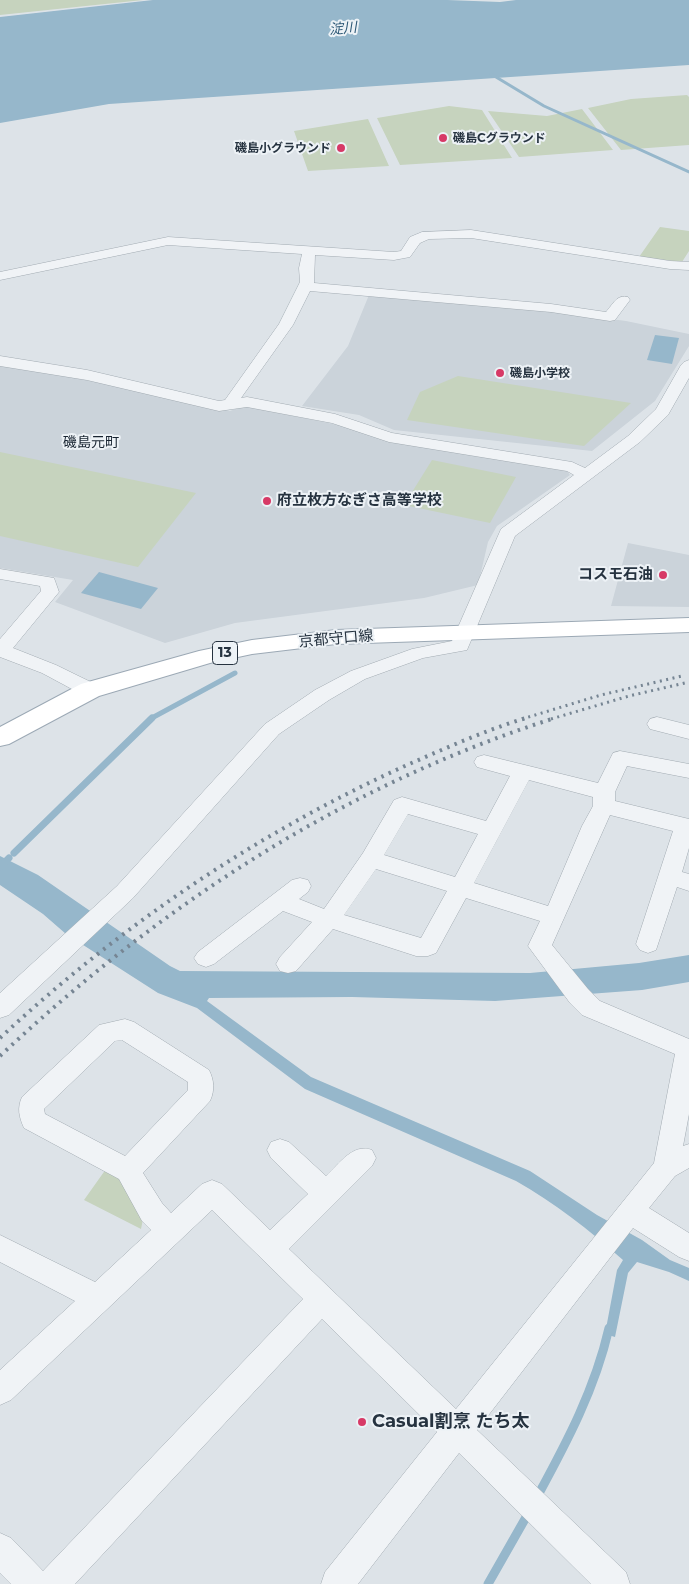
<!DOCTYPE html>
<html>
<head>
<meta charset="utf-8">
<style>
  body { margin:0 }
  canvas { display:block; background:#dde3e8 }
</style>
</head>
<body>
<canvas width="689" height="1584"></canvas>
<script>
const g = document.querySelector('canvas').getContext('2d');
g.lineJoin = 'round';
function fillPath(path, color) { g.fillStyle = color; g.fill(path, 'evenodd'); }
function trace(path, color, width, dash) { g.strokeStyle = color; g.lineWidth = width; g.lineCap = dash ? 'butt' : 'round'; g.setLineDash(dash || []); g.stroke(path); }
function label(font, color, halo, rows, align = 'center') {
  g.font = font + ' Montserrat,"Noto Sans JP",sans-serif'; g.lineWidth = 4; g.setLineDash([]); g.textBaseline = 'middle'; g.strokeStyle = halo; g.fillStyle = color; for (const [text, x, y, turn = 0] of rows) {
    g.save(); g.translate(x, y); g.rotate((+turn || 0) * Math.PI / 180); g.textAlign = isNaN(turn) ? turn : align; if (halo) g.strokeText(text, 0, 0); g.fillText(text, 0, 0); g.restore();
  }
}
const built = new Path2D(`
  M 369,295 L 518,307 L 626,321 L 689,334 L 689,346 L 655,401 L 592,451 L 394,430 L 359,415 L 302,406 L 348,346 Z
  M 0,365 L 86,380 L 230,411 L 244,406 L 348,427 L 386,441 L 567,471 L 570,475 L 497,526 L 488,542 L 478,585 L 424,598 L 235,623 L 165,643 L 55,602 L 73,580 L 0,568 Z
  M 628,543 L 689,555 L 689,607 L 611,606 Z`);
const green = new Path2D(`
  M 0,0 L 143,0 L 0,15 Z
  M 687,95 L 689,97 L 689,145 L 621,150 L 588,108 L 631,99 Z
  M 449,106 L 482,110 L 512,158 L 400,165 L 377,118 Z
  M 582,109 L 613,150 L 519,157 L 488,111 L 547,116 Z
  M 368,119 L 389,166 L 308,171 L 294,131 Z
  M 660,227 L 689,231 L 689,251 L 682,262 L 639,257 Z
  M 458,376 L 631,403 L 584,446 L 407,420 L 420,392 Z
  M 0,452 L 196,493 L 138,567 L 0,536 Z
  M 432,460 L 516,477 L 490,523 L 404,505 Z
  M 106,1169 L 118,1177 L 143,1219 L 141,1229 L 84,1200 Z`);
const water = new Path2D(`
  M 153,0 L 447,0 L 500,2 L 516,0 L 689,0 L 689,65 L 109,104 L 0,123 L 0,17 Z
  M 655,335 L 679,338 L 672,364 L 647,360 Z
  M 99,572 L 158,588 L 141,609 L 81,593 Z
  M 0,856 L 38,875 L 170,966 L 180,971 L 530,973 L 639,963 L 689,955 L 689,982 L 642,990 L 495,1001 L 352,997 L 209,998 L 207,1001 L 311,1077 L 530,1171 L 597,1215 L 642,1240 L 670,1260 L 689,1268 L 689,1281 L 669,1272 L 637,1262 L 628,1273 L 615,1337 L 605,1334 L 617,1270 L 623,1260 C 589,1230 555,1203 516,1181 L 305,1089 L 197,1008 L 158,993 L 66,934 L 43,914 L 0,885 Z`);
const streamFar3 = new Path2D(`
  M 491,74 L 544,106 L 689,172`);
const streamFar2 = new Path2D(`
  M 150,719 L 235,673`);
const streamFar1 = new Path2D(`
  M 14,853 L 152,718
  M 0,867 L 9,858`);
const stream = new Path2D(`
  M 537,1497 C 567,1442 595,1389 609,1328
  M 488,1584 L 529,1512`);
const minor = new Path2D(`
  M 471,230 L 670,261 L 689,262 L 689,270 L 670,269 L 471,238 L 429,239 L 420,243 L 410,257 L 394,260 L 315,255 L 314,283 L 551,304 L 606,312 C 613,304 617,294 628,297 L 630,300 L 615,320 L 610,321 L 551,312 L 310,291 L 293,325 L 241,398 L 247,397 L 335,414 L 392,433 L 572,462 L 585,468 L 628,436 L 656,409 L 681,365 L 684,362 L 689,360 L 689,378 L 668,415 L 640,442 L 515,536 L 467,650 L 423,658 L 365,679 L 329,700 L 279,734 L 133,898 L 9,1015 L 0,1018 L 0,993 L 117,886 L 265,724 L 315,690 L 351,671 L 412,649 L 452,641 L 501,529 L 574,475 L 567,471 L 389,442 L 332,423 L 247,407 L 219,411 L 87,380 L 0,366 L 0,356 L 87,370 L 219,401 L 225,400 L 279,324 L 300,282 L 299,268 L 302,254 L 168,245 L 0,280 L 0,272 L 168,237 L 394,252 L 401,251 L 410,237 L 422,232 Z
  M 0,569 L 54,578 L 59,592 L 13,648 L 56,665 L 97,685 L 100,690 L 97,695 L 90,696 L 83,695 L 42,673 L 0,657 L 0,639 L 41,591 L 40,586 L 0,579 Z
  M 657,717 L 689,725 L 689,739 L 650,729 L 647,724 L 650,719 Z
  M 620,751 L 689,764 L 689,778 L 627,766 L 615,792 L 615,801 L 689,819 L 689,848 L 682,872 L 689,874 L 689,891 L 677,887 L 656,950 L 648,953 L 640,950 L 636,944 L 673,831 L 610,815 L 552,945 L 588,989 L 600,1001 L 689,1039 L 689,1114 L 683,1146 L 689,1144 L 689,1168 L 675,1176 L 649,1208 L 689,1233 L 689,1261 L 679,1257 L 633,1228 L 477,1430 L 626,1572 L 630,1584 L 591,1584 L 459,1453 L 358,1584 L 321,1584 L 325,1572 L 437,1432 L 322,1319 L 75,1584 L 11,1584 L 0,1573 L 0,1533 L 11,1538 L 43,1571 L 303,1299 L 212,1210 L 11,1400 L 0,1405 L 0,1370 L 75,1301 L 0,1262 L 0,1235 L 95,1282 L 151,1230 L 142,1221 L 119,1179 L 24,1128 C 19,1117 17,1108 22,1097 L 99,1025 L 125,1019 L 134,1022 L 209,1070 C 214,1080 215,1090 210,1101 L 143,1173 L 162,1203 L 171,1213 L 202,1184 L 212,1180 L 222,1184 L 270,1230 L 308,1194 L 271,1158 L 267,1150 L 271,1142 L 280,1139 L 289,1142 L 326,1176 C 340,1163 353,1143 372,1150 L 376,1158 L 372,1166 L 289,1249 L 456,1409 L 654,1163 L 675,1054 L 582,1015 L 570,1003 L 528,946 L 540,921 L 466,898 L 436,953 L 428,956 L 416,956 L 333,929 L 296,971 L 288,973 L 280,971 L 276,964 L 280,957 L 312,922 L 283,911 L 214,964 L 206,967 L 198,964 L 194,958 L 198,952 L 292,880 L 300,878 L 308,880 L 311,886 L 308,892 L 299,899 L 324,909 L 363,853 L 394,800 L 402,797 L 486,821 L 510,776 L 477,767 L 474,762 L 477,757 L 484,755 L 598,783 L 613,753 ZM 529,780 L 593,797 L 593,806 L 582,826 L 548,906 L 474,883 ZM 408,814 L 478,834 L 455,877 L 384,855 ZM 376,869 L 447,891 L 421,938 L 344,915 ZM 122,1040 L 188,1082 L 188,1090 L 125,1156 L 45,1114 L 44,1109 L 115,1041 Z`);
const major = new Path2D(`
  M 689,618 L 689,632 L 336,644 L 252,654 L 210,663 L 99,696 L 9,744 L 0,746 L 0,727 L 81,684 L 199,651 L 252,640 L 336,630 Z`);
const railFar1 = new Path2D(`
  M 522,719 L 601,695 L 682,676
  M 551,719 L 629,696 L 689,682`);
const rail = new Path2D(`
  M 0,1038 C 120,926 257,833 407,765 C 446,748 486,730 526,718
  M 0,1056 C 161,905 344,785 555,718`);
const markers = [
  [443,138,5,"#d73966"],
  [341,148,5,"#d73966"],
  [500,373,5,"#d73966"],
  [267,501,5,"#d73966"],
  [663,575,5,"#d73966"],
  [362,1422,5,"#d73966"]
];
const farPoinames = [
  ["磯島Cグラウンド",453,138],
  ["磯島小グラウンド",331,148,"right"],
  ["磯島小学校",510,373]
];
const farWaternames = [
  ["淀川",343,29,-5]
];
const farNeighbourhoodnames = [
  ["磯島元町",91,443]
];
const shields = [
  [225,653,25]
];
const shieldNames = [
  ["13",225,653]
];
const poiNames = [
  ["府立枚方なぎさ高等学校",277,501],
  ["コスモ石油",653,575,"right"]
];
const streetNames = [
  ["京都守口線",336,639,-5]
];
const nearPoinames = [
  ["Casual割烹 たち太",372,1422]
];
fillPath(built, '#cbd3da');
fillPath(green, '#c6d3be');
fillPath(water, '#96b7cb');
trace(streamFar3, '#96b7cb', 3);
trace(streamFar2, '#96b7cb', 5);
trace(streamFar1, '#96b7cb', 7);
trace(stream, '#96b7cb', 9);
trace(minor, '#a2abb2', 1);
trace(major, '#9ca9b5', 2);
fillPath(minor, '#f0f3f6');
fillPath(major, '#fff');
trace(railFar1, '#768593', 3, [2, 4.5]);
trace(rail, '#768593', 4, [2.5, 5.5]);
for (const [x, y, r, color] of markers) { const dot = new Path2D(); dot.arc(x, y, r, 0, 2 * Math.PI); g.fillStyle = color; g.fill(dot); trace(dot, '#edf2f6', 2); }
label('bold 12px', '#263340', '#edf2f6', farPoinames, 'left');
label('italic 14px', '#2d5876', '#edf2f6', farWaternames);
label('14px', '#182431', '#edf2f6', farNeighbourhoodnames);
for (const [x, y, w] of shields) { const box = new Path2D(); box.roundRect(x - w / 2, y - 11.5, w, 23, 4); g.fillStyle = '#edf2f6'; g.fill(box); trace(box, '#263340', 1); }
label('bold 14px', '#263340', null, shieldNames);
label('bold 15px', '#263340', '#edf2f6', poiNames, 'left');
label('15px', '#263340', '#edf2f6', streetNames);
label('bold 18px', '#263340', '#edf2f6', nearPoinames, 'left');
</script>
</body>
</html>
